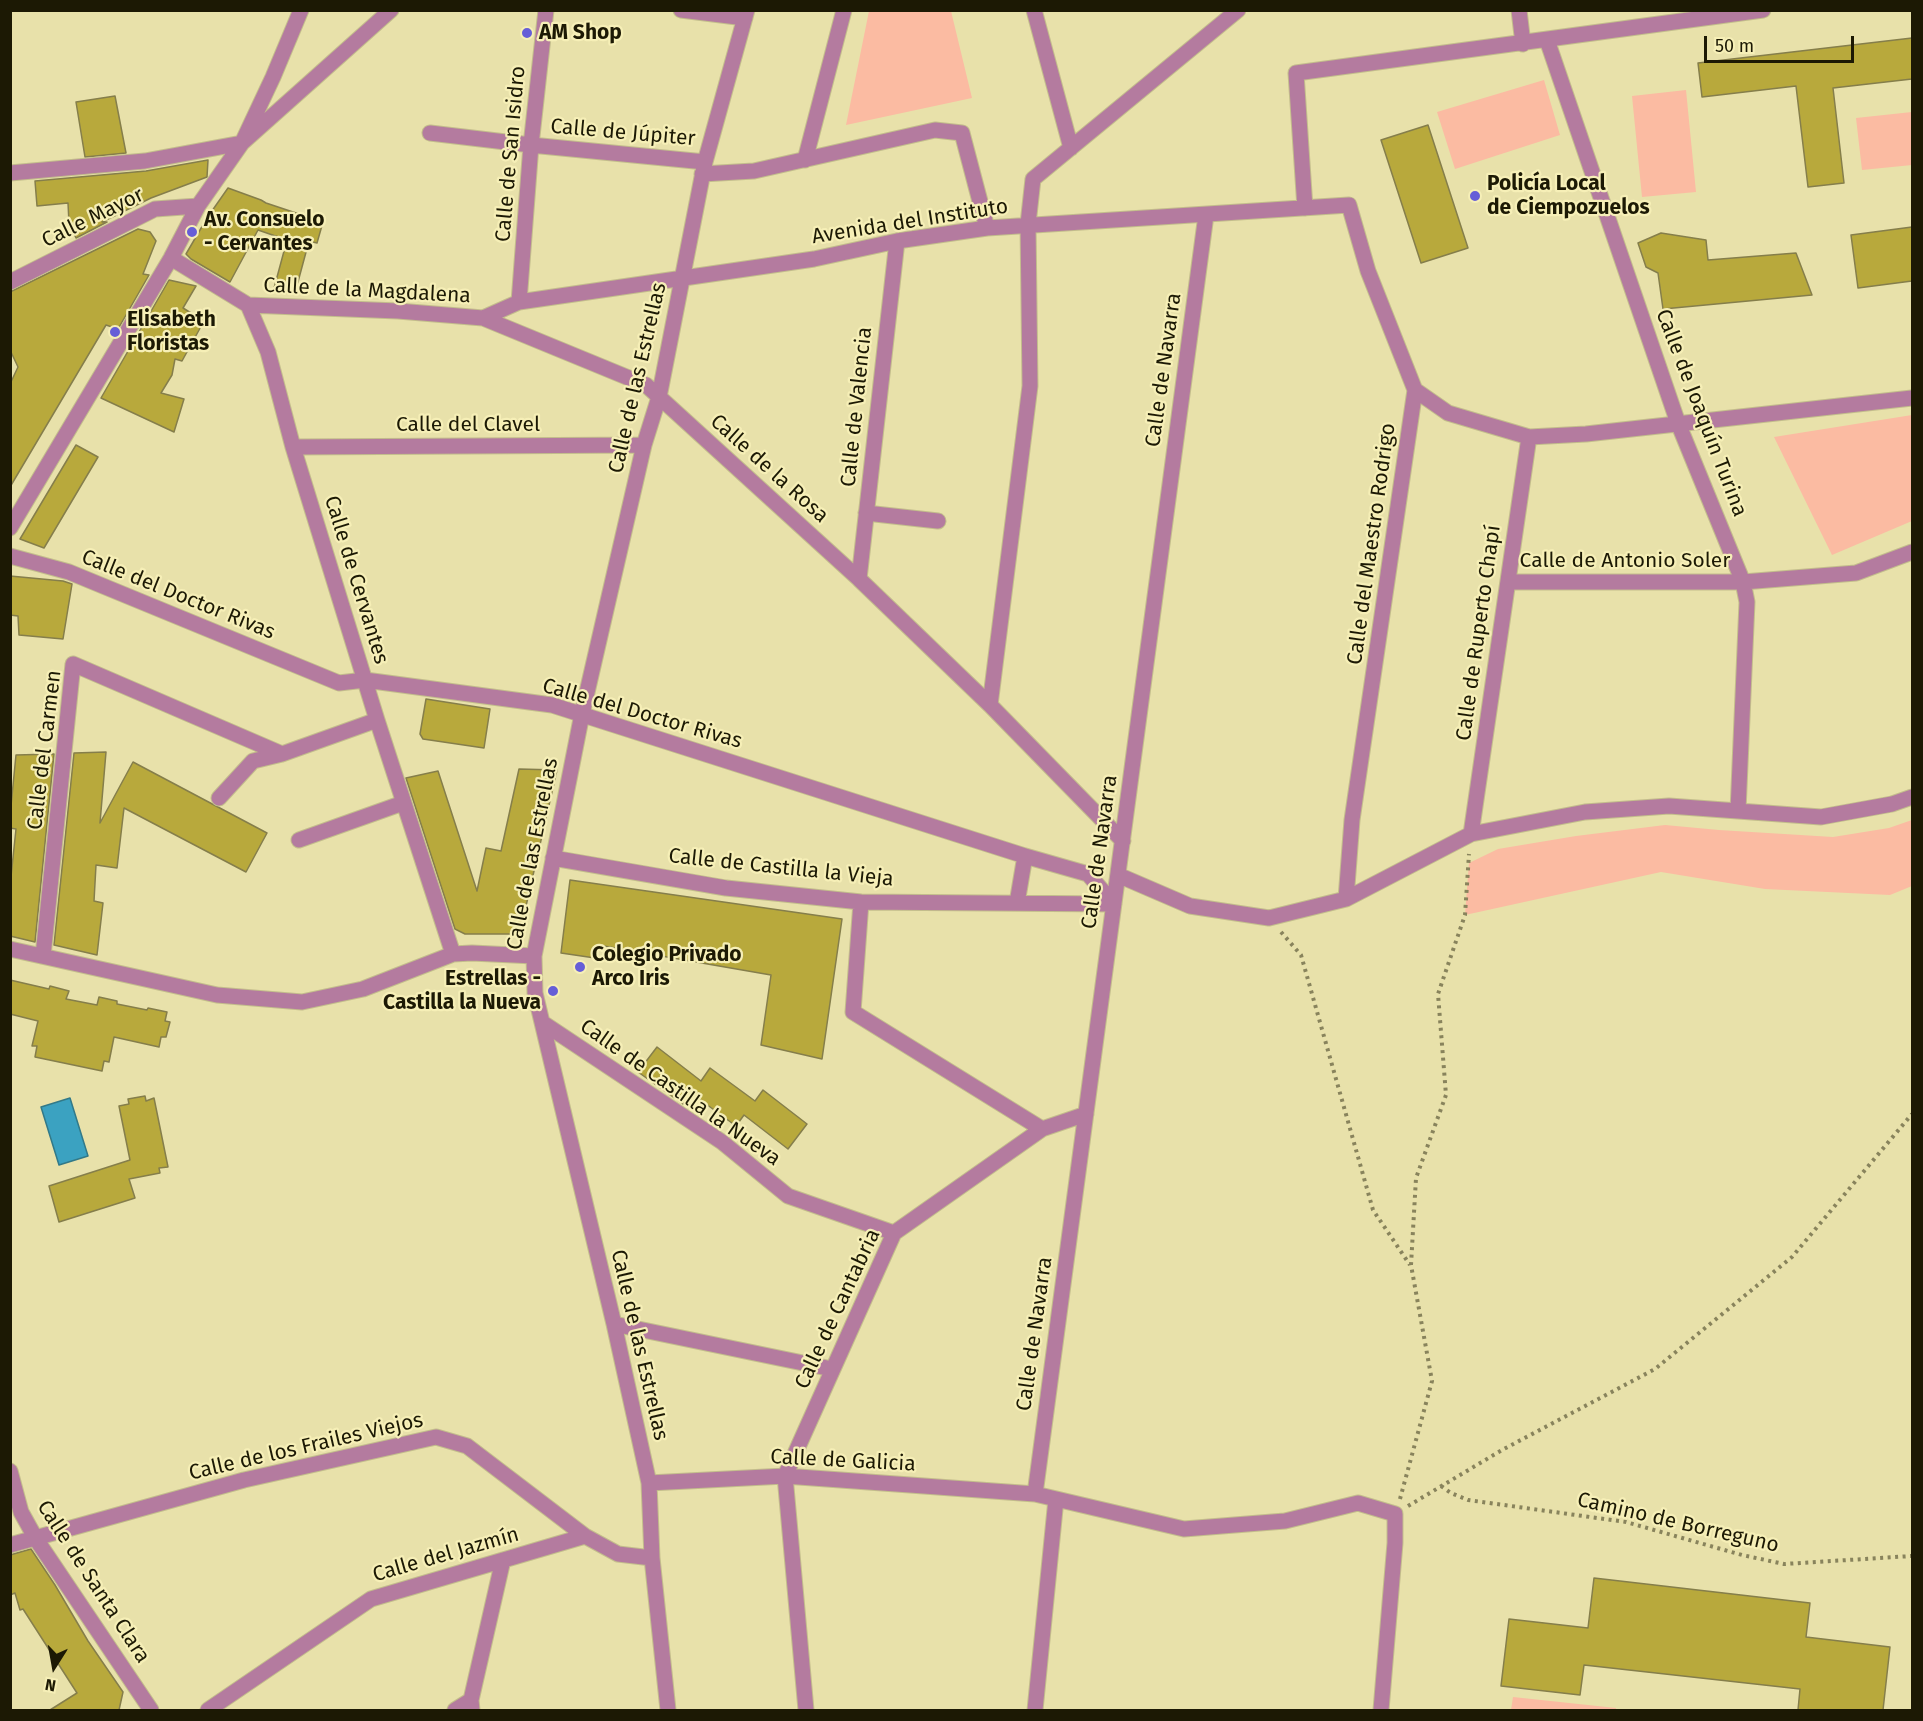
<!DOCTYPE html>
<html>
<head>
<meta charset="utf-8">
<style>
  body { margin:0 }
  #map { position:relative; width:1923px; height:1721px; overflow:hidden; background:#e8e1aa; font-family:"Fira Sans",sans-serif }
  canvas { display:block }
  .frame { position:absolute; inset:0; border:12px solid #1c1904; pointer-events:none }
  .north { position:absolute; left:24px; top:1637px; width:60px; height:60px; -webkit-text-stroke:4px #f6efb7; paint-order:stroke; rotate:191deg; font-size:16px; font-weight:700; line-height:24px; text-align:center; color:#1c1904 }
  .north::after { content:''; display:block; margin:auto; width:21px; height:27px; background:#1c1904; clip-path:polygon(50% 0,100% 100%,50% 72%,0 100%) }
  .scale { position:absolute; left:1704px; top:36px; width:150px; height:27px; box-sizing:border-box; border:3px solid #1c1904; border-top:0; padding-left:8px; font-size:18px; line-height:21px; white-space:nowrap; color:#1c1904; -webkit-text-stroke:4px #f6efb7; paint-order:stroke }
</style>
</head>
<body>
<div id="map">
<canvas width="1923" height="1721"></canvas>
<div class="frame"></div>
<div class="north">N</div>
<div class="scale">50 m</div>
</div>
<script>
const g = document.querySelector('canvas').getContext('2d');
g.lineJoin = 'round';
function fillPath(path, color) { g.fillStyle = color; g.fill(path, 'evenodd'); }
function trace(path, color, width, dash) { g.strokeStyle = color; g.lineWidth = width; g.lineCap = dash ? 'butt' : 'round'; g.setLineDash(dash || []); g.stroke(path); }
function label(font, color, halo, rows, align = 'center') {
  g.font = font + ' "Fira Sans",sans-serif'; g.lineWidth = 4.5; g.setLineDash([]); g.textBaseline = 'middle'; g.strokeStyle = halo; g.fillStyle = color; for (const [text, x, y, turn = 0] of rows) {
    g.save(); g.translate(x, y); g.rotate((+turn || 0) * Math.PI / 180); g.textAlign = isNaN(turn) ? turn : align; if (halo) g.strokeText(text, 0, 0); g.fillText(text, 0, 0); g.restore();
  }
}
const green = new Path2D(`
  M 869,11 L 951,11 L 972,98 L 846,125 Z
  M 1544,80 L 1560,135 L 1455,169 L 1437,112 Z
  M 1686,90 L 1696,192 L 1642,197 L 1632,96 Z
  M 1912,112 L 1912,165 L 1862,170 L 1856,118 Z
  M 1912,415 L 1912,521 L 1832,555 L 1774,437 Z
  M 1912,820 L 1912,886 L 1890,895 L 1765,889 L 1661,872 L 1465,915 L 1469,863 L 1498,849 L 1576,836 L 1665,825 L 1719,830 L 1833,837 L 1889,828 Z
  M 1513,1697 L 1616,1708 L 1616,1710 L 1511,1710 Z`);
const water = new Path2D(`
  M 70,1098 L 88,1156 L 59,1165 L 41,1107 Z`);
const building = new Path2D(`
  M 1912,38 L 1912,79 L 1833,88 L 1844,183 L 1808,187 L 1796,86 L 1702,97 L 1698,63 Z
  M 115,96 L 126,153 L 85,157 L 76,102 Z
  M 1428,125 L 1468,248 L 1421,263 L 1381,140 Z
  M 208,160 L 207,177 L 151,198 L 102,222 L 107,222 L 76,238 L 69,223 L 68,203 L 37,206 L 35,181 L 146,171 Z
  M 228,188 L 261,200 L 266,203 L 323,222 L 317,243 L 309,241 L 295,293 L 273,292 L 287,240 L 258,230 L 230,282 L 191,259 L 186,254 L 207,218 Z
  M 1912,227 L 1912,281 L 1858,288 L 1851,235 Z
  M 138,229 L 150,232 L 156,241 L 143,274 L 149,275 L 118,329 L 106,325 L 10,487 L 10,384 L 18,367 L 10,350 L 10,292 Z
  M 1661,233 L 1706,240 L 1708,260 L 1796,253 L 1812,295 L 1663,309 L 1658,273 L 1646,267 L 1638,243 Z
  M 169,280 L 196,286 L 183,308 L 204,321 L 182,361 L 175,359 L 172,375 L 161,393 L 184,399 L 174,432 L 101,398 Z
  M 76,445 L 98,457 L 44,548 L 20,539 Z
  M 10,576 L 63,581 L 72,584 L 63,639 L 19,635 L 18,616 L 10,615 Z
  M 426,699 L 490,709 L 484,748 L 423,739 L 420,734 Z
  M 106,752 L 100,823 L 133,762 L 267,833 L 246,872 L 124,808 L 117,868 L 96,865 L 94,901 L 103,903 L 97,955 L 54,945 L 74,753 Z
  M 54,754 L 35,942 L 10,936 L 10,886 L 16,829 L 10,828 L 10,816 L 16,755 Z
  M 519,769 L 557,770 L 521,928 L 514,934 L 465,934 L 455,929 L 406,778 L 438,771 L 477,891 L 486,848 L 501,851 Z
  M 570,880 L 842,919 L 822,1059 L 761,1045 L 771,975 L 598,945 L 595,958 L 561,953 Z
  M 10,980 L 49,989 L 50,986 L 69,991 L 66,999 L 97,1005 L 99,997 L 117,1001 L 117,1004 L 147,1010 L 148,1008 L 167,1012 L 165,1021 L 170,1022 L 166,1037 L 161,1037 L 159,1047 L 114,1037 L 109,1062 L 104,1061 L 102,1071 L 35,1057 L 37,1046 L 32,1046 L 38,1021 L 10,1014 Z
  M 657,1047 L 701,1081 L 710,1068 L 755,1101 L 763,1090 L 807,1124 L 788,1149 L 744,1115 L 736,1126 L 691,1093 L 683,1104 L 638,1072 Z
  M 145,1096 L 146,1101 L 154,1098 L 168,1167 L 159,1168 L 160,1173 L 129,1179 L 135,1198 L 59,1222 L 49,1186 L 130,1160 L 119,1106 L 129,1104 L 128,1099 Z
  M 31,1549 L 55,1585 L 88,1641 L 123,1692 L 119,1710 L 50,1710 L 77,1693 L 23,1609 L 20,1610 L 15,1593 L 10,1595 L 10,1555 Z
  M 1594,1578 L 1810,1603 L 1806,1637 L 1890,1647 L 1883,1710 L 1798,1710 L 1800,1689 L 1584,1665 L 1580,1695 L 1501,1686 L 1509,1619 L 1588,1628 Z`);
const path = new Path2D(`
  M 1281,932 L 1301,955 L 1373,1210 L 1410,1265
  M 1441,1486 L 1451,1493 L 1468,1500 L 1626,1522 L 1742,1555 L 1784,1564 L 1912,1556
  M 1400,1499 L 1432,1381 L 1411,1265 L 1416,1178 L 1446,1095 L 1438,994 L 1465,915 L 1469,854
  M 1408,1506 L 1502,1450 L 1655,1369 L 1792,1257 L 1912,1114`);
const minor = new Path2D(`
  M 681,10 L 745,18
  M 1034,10 L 1071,148
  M 1519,10 L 1523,44
  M 1547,40 L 1678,423 L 1743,582 L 1747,602 L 1738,811
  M 430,133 L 531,145 L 705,162
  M 805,160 L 844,10
  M 10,173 L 145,161 L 242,143 L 273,77 L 301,10
  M 702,174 L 754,171 L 935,130 L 962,133 L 987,228
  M 1305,208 L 1296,73 L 1763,10
  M 171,258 L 248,305 L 268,352 L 293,447 L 377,720 L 453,954
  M 10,282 L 155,209 L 198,206
  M 519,302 L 531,145 L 546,10
  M 248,305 L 398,311 L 483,318 L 646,385 L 859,579 L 990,705 L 1123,841
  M 483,318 L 519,302 L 814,259 L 897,241 L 987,228 L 1349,205 L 1368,271 L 1415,390 L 1352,820 L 1346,899
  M 1415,390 L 1448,413 L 1529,437 L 1586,434 L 1912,398
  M 293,447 L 644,445
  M 866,513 L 938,521
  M 10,528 L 171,258 L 198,206 L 242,143 L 391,10
  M 10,556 L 69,572 L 339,683 L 365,680 L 552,705 L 1025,856 L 1088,874 L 1114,904
  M 859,579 L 897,241
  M 1508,582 L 1743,582 L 1856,573 L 1912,552
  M 990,705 L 1030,386 L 1028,224 L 1033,179 L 1238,10
  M 219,798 L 253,761 L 282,754
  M 1471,834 L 1529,437
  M 299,840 L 403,803
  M 553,858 L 726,888 L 861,902 L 1114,904
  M 1118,875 L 1190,906 L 1269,918 L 1346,899 L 1471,834 L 1585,812 L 1669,806 L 1821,817 L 1892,804 L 1912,797
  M 861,902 L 853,1012 L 1042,1129
  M 1017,903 L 1025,856
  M 10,949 L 217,995 L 302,1002 L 363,989 L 453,954 L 472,953 L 534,956
  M 43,956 L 73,664 L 282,754 L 377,720
  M 543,1023 L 722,1142 L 788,1196 L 894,1233
  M 614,1324 L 832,1369
  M 10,1471 L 21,1512 L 36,1539 L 151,1710
  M 649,1483 L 785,1476 L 1035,1494 L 1184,1529 L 1285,1521 L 1358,1503 L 1395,1514 L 1395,1543 L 1381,1710
  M 1035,1494 L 1206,215
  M 10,1545 L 244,1480 L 436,1437 L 467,1446 L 585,1536 L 618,1554 L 652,1558
  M 208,1710 L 371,1599 L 585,1536
  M 455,1710 L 471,1700
  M 472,1710 L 471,1700 L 503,1560
  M 668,1710 L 652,1558 L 649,1483 L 614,1324 L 535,993 L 534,956 L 582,714 L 644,445 L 659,397 L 705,162 L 747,10
  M 806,1710 L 785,1476 L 894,1233 L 1042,1129 L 1086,1114
  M 1035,1710 L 1056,1499`);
const markers = [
  [527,33,6,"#665ed7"],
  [1475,196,6,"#665ed7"],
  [192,232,6,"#665ed7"],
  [115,332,6,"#665ed7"],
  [580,967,6,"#665ed7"],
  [553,991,6,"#665ed7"]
];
const poiNames = [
  ["AM Shop",539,33],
  ["Policía Local",1487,184],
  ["de Ciempozuelos",1487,208],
  ["Av. Consuelo",204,220],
  ["- Cervantes",204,244],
  ["Elisabeth",127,320],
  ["Floristas",127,344],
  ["Colegio Privado",592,955],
  ["Arco Iris",592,979],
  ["Estrellas -",541,979,"right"],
  ["Castilla la Nueva",541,1003,"right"]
];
const streetNames = [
  ["Calle de Júpiter",623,133,5],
  ["Calle de San Isidro",511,154,-85],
  ["Calle Mayor",93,218,-26],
  ["Avenida del Instituto",910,222,-9],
  ["Calle de la Magdalena",367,291,3],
  ["Calle de Navarra",1164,370,-82],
  ["Calle de las Estrellas",638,378,-77],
  ["Calle de Valencia",857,407,-84],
  ["Calle de Joaquín Turina",1701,413,69],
  ["Calle del Clavel",468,425],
  ["Calle de la Rosa",769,469,42],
  ["Calle del Maestro Rodrigo",1372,544,-82],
  ["Calle de Antonio Soler",1625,561],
  ["Calle de Cervantes",356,580,73],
  ["Calle del Doctor Rivas",178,595,22],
  ["Calle de Ruperto Chapí",1479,633,-82],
  ["Calle del Doctor Rivas",642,714,16],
  ["Calle del Carmen",45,750,-83],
  ["Calle de Navarra",1100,852,-82],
  ["Calle de las Estrellas",533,854,-79],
  ["Calle de Castilla la Vieja",781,868,6],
  ["Calle de Castilla la Nueva",680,1093,35],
  ["Calle de Cantabria",838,1309,-65],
  ["Calle de Navarra",1035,1334,-82],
  ["Calle de las Estrellas",639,1345,77],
  ["Calle de los Frailes Viejos",306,1447,-13],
  ["Calle de Galicia",843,1461,3],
  ["Camino de Borreguno",1678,1523,13],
  ["Calle del Jazmín",446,1555,-16],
  ["Calle de Santa Clara",93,1582,57]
];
fillPath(green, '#fbbba2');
fillPath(water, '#3ba2c1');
trace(water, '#327988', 1.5);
fillPath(building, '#b8a93c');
trace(building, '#857e4b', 1.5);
trace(minor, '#c3bd8c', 17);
trace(path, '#88835c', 4, [3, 4.5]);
trace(minor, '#b47b9f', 15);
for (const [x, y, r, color] of markers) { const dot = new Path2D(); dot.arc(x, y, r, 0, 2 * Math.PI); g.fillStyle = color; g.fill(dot); trace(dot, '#f6efb7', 2); }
label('bold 21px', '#1c1904', '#f6efb7', poiNames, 'left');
label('21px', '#1c1904', '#f6efb7', streetNames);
</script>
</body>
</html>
